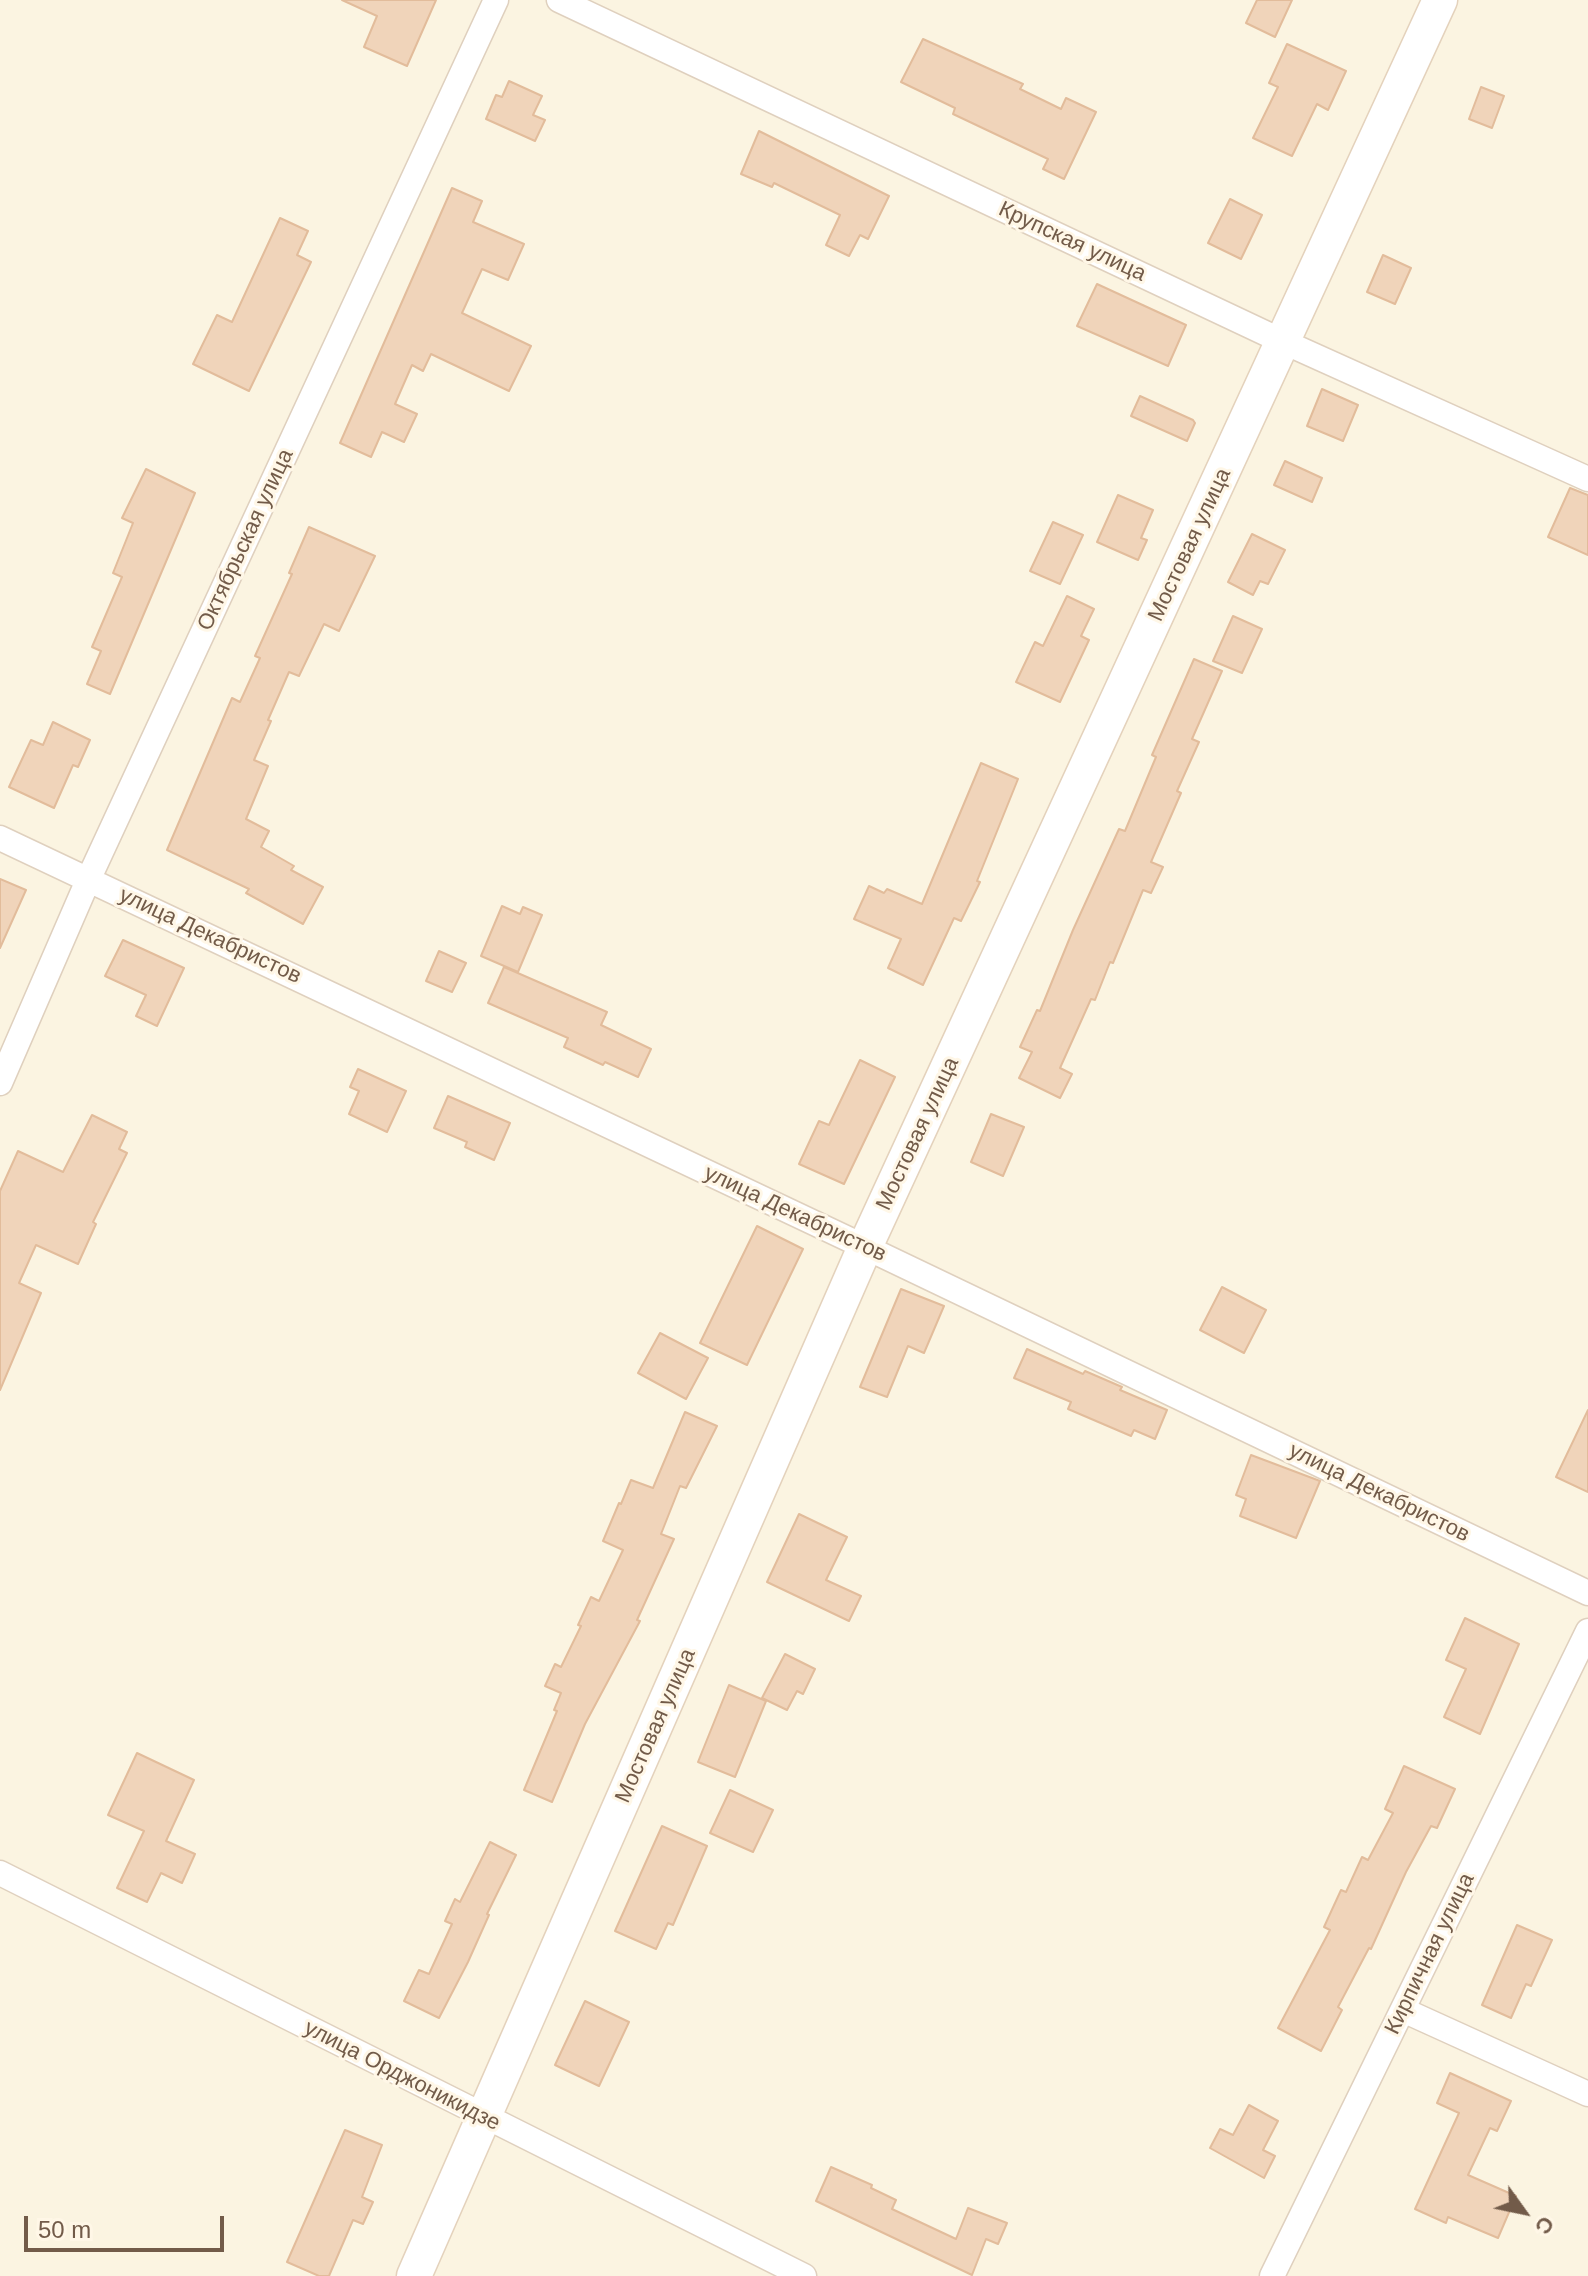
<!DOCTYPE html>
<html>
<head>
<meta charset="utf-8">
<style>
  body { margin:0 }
  #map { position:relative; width:1588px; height:2276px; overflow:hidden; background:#fbf4e1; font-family:Helvetica,sans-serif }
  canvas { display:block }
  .north { position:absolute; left:1484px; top:2172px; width:80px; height:80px; -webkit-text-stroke:6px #fff7e7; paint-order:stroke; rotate:123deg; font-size:22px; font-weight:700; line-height:32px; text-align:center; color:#725b49 }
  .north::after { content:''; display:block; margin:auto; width:28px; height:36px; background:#725b49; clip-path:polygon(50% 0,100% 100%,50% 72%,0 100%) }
  .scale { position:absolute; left:24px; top:2216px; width:200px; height:36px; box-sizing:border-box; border:4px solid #725b49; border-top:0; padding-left:10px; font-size:24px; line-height:28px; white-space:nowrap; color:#725b49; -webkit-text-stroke:6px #fff7e7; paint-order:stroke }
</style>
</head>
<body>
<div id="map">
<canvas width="1588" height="2276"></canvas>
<div class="north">С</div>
<div class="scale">50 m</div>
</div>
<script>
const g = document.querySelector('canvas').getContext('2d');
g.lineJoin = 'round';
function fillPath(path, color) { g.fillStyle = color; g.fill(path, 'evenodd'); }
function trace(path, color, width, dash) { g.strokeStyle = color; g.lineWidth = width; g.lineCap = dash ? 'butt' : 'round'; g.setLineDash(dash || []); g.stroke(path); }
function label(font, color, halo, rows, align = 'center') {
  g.font = font + ' Helvetica,sans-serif'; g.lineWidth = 6; g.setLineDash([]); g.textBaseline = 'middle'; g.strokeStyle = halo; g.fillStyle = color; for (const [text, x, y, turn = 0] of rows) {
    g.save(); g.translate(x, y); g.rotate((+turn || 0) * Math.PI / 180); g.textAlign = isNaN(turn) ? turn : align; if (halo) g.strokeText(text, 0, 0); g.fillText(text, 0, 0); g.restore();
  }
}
const building = new Path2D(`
  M 342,0 L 436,0 L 407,66 L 364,47 L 377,16 Z
  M 1257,0 L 1292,0 L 1275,37 L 1246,23 Z
  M 923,39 L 1023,84 L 1020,89 L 1061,109 L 1066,98 L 1096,112 L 1064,179 L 1043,169 L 1048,159 L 953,114 L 955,108 L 901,82 Z
  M 1287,44 L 1346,71 L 1328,110 L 1317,104 L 1292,156 L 1253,138 L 1278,87 L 1269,83 Z
  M 509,81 L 542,96 L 533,115 L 545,120 L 535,141 L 486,119 L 496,95 L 502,97 Z
  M 1481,87 L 1504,96 L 1492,128 L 1469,119 Z
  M 759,131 L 889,196 L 868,239 L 860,235 L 849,256 L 826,245 L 840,215 L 774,183 L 772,187 L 741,174 Z
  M 452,188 L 482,201 L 473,222 L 524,244 L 508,280 L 482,269 L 462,313 L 531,346 L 509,391 L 431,354 L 423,371 L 412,365 L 395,404 L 417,414 L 404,442 L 382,432 L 371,457 L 340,443 Z
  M 1230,199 L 1262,215 L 1241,259 L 1208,243 Z
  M 280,218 L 308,231 L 297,255 L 311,262 L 249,391 L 193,364 L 217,315 L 232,322 Z
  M 1383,255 L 1411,268 L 1395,304 L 1367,292 Z
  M 1097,284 L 1186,325 L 1168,366 L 1077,326 Z
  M 1322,389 L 1358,405 L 1343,441 L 1307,426 Z
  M 1140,396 L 1193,420 L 1195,423 L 1187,441 L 1131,416 Z
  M 1285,461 L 1322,478 L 1312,502 L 1274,485 Z
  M 146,469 L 195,493 L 110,694 L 87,684 L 101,651 L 92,647 L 122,577 L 113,573 L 133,523 L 122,518 Z
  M 1570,488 L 1588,495 L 1588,555 L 1548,537 Z
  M 1118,495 L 1153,510 L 1141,538 L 1147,540 L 1138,560 L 1097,542 Z
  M 1053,522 L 1083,535 L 1060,584 L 1030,571 Z
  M 309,527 L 375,556 L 339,631 L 324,624 L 299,676 L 289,672 L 268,720 L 271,721 L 254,760 L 268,766 L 246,819 L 269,831 L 261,847 L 294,866 L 291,870 L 323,887 L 303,924 L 246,893 L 249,889 L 167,850 L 232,698 L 240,702 L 260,658 L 255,656 L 292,574 L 289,573 Z
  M 1252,534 L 1285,550 L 1268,584 L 1260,581 L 1253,595 L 1228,582 Z
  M 1067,596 L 1094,609 L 1081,636 L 1089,640 L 1060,702 L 1016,682 L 1035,642 L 1043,646 Z
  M 1233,616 L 1262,629 L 1242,673 L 1213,661 Z
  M 1194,659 L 1222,671 L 1192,739 L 1199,742 L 1177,791 L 1181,793 L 1151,862 L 1163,867 L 1151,893 L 1143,890 L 1113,963 L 1110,962 L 1095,1000 L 1091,999 L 1060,1068 L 1072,1074 L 1060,1098 L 1019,1078 L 1032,1052 L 1020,1047 L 1037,1010 L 1040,1011 L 1073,930 L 1119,829 L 1125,831 L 1156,757 L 1152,755 Z
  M 53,722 L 90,740 L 78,767 L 73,765 L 54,808 L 9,787 L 31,740 L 43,745 Z
  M 981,763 L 1018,779 L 977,881 L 980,882 L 961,921 L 954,918 L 923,985 L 888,968 L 901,939 L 854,919 L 869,886 L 884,893 L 887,889 L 922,904 Z
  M 0,879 L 26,890 L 0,948 Z
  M 502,906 L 520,914 L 523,907 L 542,915 L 518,972 L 481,956 Z
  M 123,940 L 184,968 L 157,1026 L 136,1016 L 146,995 L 105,976 Z
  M 439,951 L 466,963 L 452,992 L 426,981 Z
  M 504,967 L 607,1012 L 601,1025 L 651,1049 L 638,1077 L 605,1062 L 603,1065 L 564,1047 L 568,1038 L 488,1003 Z
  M 860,1060 L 895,1077 L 844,1184 L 799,1164 L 819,1121 L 829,1125 Z
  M 358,1069 L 406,1091 L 387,1132 L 349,1114 L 359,1091 L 350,1087 Z
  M 448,1096 L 510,1123 L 494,1160 L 465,1147 L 467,1142 L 434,1128 Z
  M 991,1114 L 1024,1127 L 1003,1176 L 971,1162 Z
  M 92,1115 L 127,1132 L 119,1149 L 127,1153 L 93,1222 L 96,1224 L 78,1264 L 36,1245 L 19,1283 L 41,1293 L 0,1390 L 0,1191 L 18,1151 L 63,1172 Z
  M 757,1226 L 803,1249 L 747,1365 L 700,1343 Z
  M 1222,1287 L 1266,1310 L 1244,1353 L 1200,1330 Z
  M 901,1289 L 944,1306 L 924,1353 L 908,1346 L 887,1397 L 860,1387 Z
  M 660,1333 L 708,1358 L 686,1399 L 638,1373 Z
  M 1027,1349 L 1083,1374 L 1085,1371 L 1122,1387 L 1120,1390 L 1167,1410 L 1155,1439 L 1134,1430 L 1131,1436 L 1068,1409 L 1071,1402 L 1014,1378 Z
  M 1588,1410 L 1588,1492 L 1556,1477 Z
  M 685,1412 L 717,1426 L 686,1488 L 680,1486 L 661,1534 L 674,1539 L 637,1620 L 640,1621 L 585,1724 L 552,1802 L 524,1790 L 557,1711 L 554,1710 L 561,1693 L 545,1686 L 555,1664 L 561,1667 L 581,1626 L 578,1625 L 591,1597 L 599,1601 L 623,1550 L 603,1541 L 619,1503 L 621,1504 L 631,1480 L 653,1488 Z
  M 1251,1455 L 1320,1481 L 1296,1538 L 1240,1516 L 1246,1499 L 1236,1495 Z
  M 799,1514 L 847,1537 L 826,1580 L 861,1596 L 849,1621 L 767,1582 Z
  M 1465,1618 L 1519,1644 L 1480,1734 L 1444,1717 L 1466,1669 L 1446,1660 Z
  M 785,1654 L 815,1669 L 803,1694 L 797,1691 L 787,1710 L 762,1698 Z
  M 729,1685 L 766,1701 L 735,1777 L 698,1762 Z
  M 137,1753 L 194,1780 L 166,1841 L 195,1854 L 182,1883 L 161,1873 L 147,1902 L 117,1888 L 144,1831 L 108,1815 Z
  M 1404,1766 L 1455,1789 L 1437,1828 L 1431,1826 L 1406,1872 L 1371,1949 L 1369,1948 L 1338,2007 L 1342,2010 L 1321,2051 L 1278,2028 L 1330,1930 L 1324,1927 L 1341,1890 L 1346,1892 L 1362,1857 L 1368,1860 L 1393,1813 L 1385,1809 Z
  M 730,1790 L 773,1810 L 753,1852 L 710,1833 Z
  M 662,1826 L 707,1846 L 673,1925 L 668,1923 L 656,1949 L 615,1931 Z
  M 490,1842 L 516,1855 L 487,1914 L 489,1915 L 468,1962 L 439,2018 L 404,2001 L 419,1970 L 429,1974 L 452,1924 L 445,1921 L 455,1899 L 460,1902 Z
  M 1517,1925 L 1552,1940 L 1531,1986 L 1526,1984 L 1511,2018 L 1482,2005 Z
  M 585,2001 L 629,2022 L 599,2086 L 555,2065 Z
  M 1450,2073 L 1511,2101 L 1497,2131 L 1490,2128 L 1468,2175 L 1516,2196 L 1498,2238 L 1448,2217 L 1446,2223 L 1415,2209 L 1459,2113 L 1437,2103 Z
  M 1249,2105 L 1278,2121 L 1263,2150 L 1275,2156 L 1264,2178 L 1210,2148 L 1220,2129 L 1233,2135 Z
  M 345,2130 L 382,2145 L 362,2197 L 373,2202 L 363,2224 L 353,2220 L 329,2276 L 319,2276 L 287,2262 Z
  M 831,2167 L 872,2185 L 871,2188 L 896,2200 L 892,2209 L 956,2239 L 968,2208 L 1007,2223 L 998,2244 L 986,2239 L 972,2275 L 816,2201 Z`);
const street = new Path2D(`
  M 559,0 L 1284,342 L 1588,479
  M 0,838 L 865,1247 L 1588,1593
  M 0,1083 L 89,878 L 496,0
  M 0,1873 L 804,2276
  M 1403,2010 L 1588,2094
  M 1272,2276 L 1588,1631`);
const secondary = new Path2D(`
  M 414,2276 L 865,1247 L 1440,0`);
const streetNames = [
  ["Крупская улица",1072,242,25],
  ["Октябрьская улица",246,540,-65],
  ["Мостовая улица",1190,545,-65],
  ["улица Декабристов",210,936,25],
  ["Мостовая улица",918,1134,-65],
  ["улица Декабристов",795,1214,25],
  ["улица Декабристов",1379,1493,26],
  ["Мостовая улица",656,1726,-66],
  ["Кирпичная улица",1430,1954,-64],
  ["улица Орджоникидзе",402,2076,27]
];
fillPath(building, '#f0d4ba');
trace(building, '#e2bc9b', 2);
trace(street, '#dfd0be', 27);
trace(secondary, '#e4d2bc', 37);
trace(street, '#fff', 24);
trace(secondary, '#fff', 34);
label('22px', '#725b49', '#fff7e7', streetNames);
</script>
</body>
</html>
